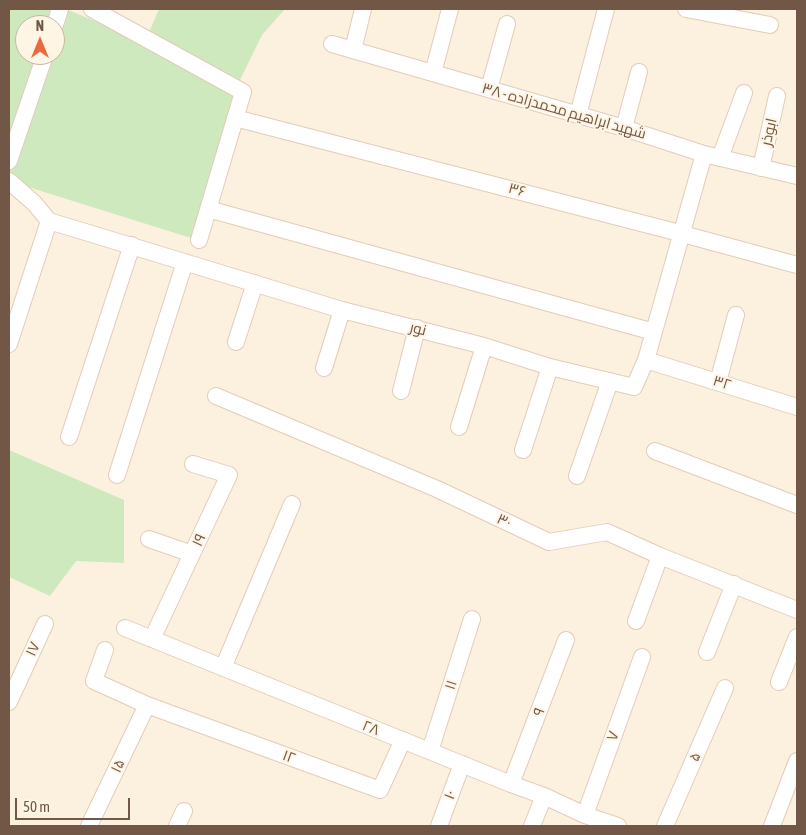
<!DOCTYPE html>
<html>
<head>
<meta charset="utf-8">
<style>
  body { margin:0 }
  #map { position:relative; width:806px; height:835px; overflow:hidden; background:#fcf1de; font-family:"Asap Condensed",sans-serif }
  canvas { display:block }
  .frame { position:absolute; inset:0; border:10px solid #725746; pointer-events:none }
  .north { position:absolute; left:15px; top:15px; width:50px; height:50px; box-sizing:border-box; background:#fff5e4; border:1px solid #c7b6a5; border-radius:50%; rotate:0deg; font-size:14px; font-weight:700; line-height:20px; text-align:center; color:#725746 }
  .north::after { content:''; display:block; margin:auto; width:18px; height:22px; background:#e86a41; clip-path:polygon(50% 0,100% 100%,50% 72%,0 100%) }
  .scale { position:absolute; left:15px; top:798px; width:115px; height:22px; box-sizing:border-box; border:2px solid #725746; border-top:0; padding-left:6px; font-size:15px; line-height:18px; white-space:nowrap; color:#725746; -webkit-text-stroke:4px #fff5e4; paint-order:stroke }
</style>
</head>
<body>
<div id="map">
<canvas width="806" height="835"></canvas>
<div class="frame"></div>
<div class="north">N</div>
<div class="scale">50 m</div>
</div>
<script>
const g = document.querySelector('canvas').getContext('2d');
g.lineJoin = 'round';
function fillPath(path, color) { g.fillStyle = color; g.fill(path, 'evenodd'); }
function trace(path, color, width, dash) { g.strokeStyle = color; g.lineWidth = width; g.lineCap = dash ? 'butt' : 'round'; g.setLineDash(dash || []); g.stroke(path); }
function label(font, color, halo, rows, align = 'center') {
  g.font = font + ' "Asap Condensed",Cairo,sans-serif'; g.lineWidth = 4; g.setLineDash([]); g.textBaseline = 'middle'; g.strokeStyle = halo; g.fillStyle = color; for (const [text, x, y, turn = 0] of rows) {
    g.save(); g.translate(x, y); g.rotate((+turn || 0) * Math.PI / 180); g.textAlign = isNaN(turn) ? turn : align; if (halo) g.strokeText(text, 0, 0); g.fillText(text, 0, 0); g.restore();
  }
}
const green = new Path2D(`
  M 9,9 L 66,9 L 145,42 L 159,9 L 285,9 L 262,35 L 239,82 L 191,238 L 9,181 ZM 25,25 L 55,25 L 55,55 L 25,55 Z
  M 9,450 L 124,500 L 124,563 L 76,561 L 50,596 L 9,577 Z`);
const minor = new Path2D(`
  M 92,9 L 243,92 L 199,240
  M 686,9 L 770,25
  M 55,25 L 60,9
  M 332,44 L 624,128 L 704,154 L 797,176
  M 353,50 L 363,9
  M 433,73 L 450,9
  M 489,89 L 507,24
  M 578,115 L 606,9
  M 235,118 L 668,230 L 797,265
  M 624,128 L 639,72
  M 720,158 L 744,93
  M 9,161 L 45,55
  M 761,168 L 777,96
  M 9,181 L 34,203 L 49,221
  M 208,209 L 654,332
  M 49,221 L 342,310 L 484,346 L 550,367 L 634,387 L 646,360 L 704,154
  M 236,342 L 255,283
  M 9,344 L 49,221
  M 646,360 L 797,407
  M 324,368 L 342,310
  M 718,382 L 736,315
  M 401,391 L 417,328
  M 216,396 L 437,489 L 549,542 L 607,532 L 660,556 L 797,610
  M 459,427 L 484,346
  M 69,437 L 132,245
  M 523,450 L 550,367
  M 655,451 L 797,505
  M 117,475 L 185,262
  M 577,476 L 610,381
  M 149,539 L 192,554
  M 636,621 L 660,556
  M 125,628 L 511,784 L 544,796 L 585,815 L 618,826
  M 152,639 L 229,475 L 193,464
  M 105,650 L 94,681 L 147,705 L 380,790 L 403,740
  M 707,652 L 734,584
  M 223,668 L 292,504
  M 779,682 L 797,637
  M 9,702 L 45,624
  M 430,751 L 472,619
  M 511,784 L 566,640
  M 585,815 L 642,657
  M 89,826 L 147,705
  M 177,826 L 184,811
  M 439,826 L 462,764
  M 532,826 L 544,796
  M 665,826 L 725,688
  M 772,826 L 797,761`);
const streetNames = [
  ["شهید ابراهیم محمدزاده - ۳۸",564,111,16],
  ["ابوذر",769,132,-77],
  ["۳۶",517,190,15],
  ["نور",418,329,14],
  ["۳۲",722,383,17],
  ["۳۰",504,521,25],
  ["۱۹",199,540,-65],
  ["۱۷",33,649,-65],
  ["۱۱",451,685,-72],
  ["۹",539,712,-69],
  ["۲۸",371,728,22],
  ["۷",613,736,-70],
  ["۱۲",289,757,20],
  ["۵",695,757,-67],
  ["۱۵",118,766,-65],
  ["۱۰",450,795,-69]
];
fillPath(green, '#cee9bd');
trace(minor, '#e0cdba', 18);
trace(minor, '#fff', 16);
label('15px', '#725746', '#fff5e4', streetNames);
</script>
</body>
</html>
